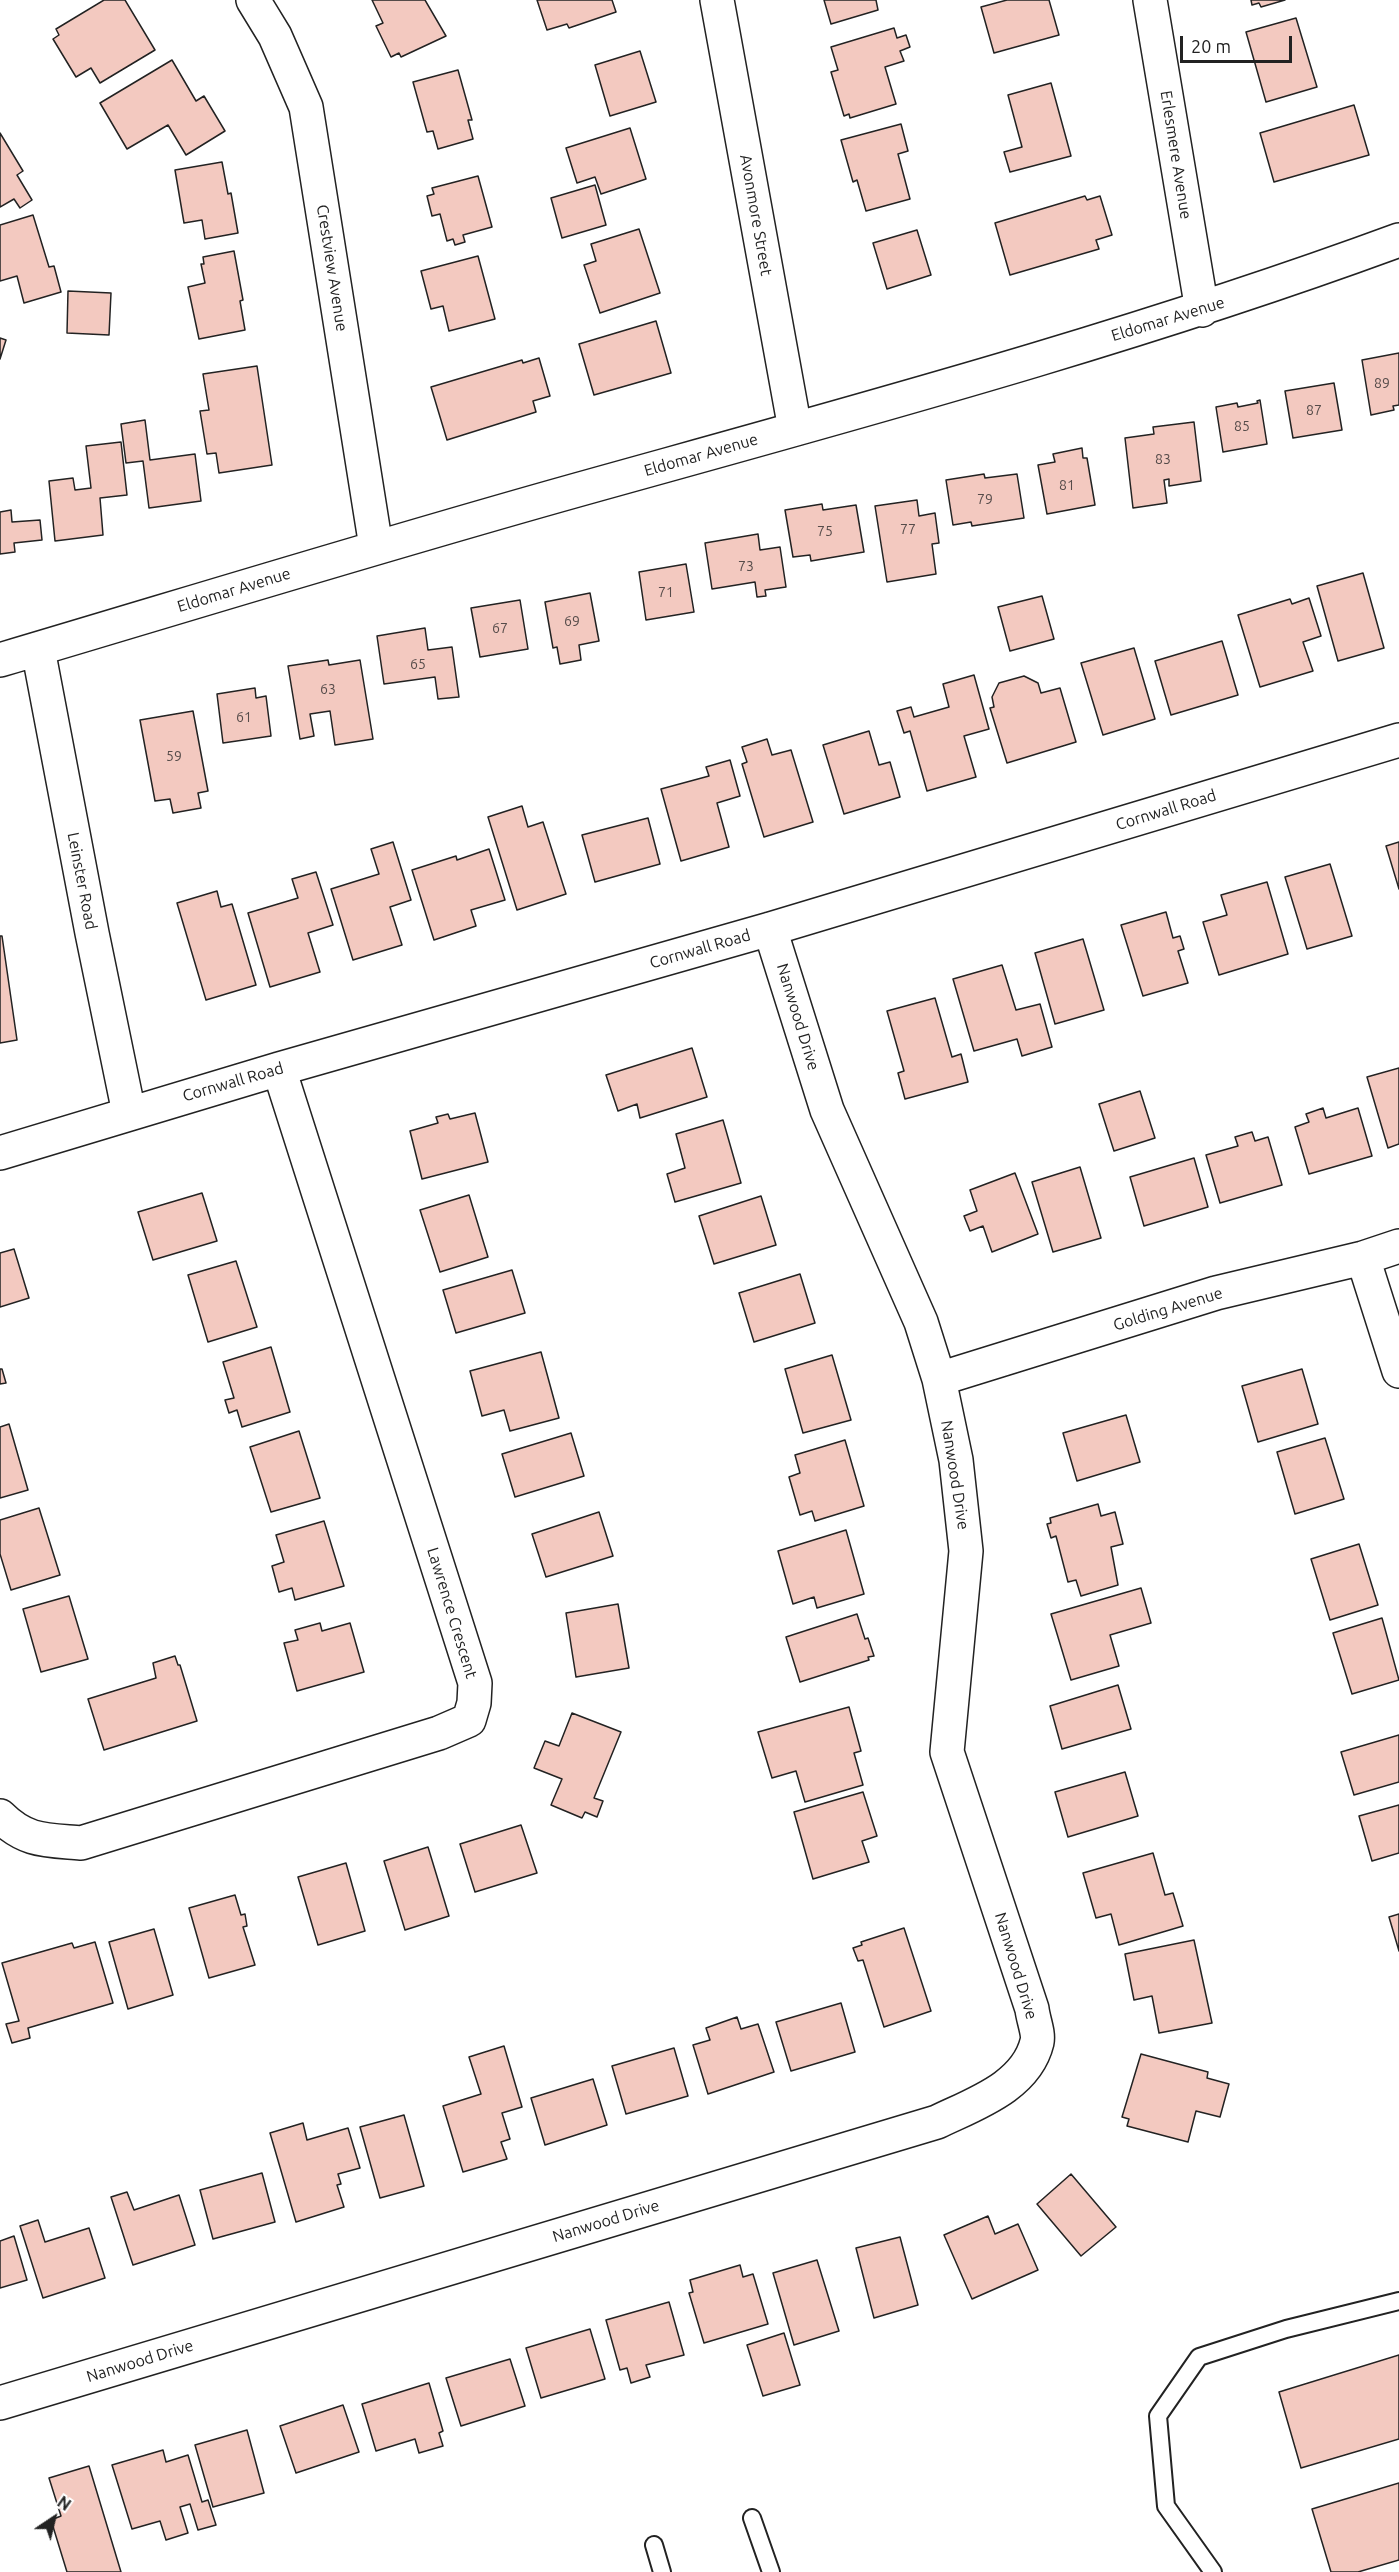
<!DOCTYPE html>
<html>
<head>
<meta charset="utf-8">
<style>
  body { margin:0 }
  #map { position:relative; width:1399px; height:2572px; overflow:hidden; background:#fff; font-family:Ubuntu,sans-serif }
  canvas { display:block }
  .north { position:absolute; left:24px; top:2488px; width:60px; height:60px; -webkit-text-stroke:4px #fff; paint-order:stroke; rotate:35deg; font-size:16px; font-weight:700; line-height:24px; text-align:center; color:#222 }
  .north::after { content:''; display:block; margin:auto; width:21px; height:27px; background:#222; clip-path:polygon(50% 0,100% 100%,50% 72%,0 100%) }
  .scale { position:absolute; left:1180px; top:36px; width:112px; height:27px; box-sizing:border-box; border:3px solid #222; border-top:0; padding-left:8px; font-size:18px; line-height:21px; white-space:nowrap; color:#222; -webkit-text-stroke:4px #fff; paint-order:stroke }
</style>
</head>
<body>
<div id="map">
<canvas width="1399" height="2572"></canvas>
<div class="north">N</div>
<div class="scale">20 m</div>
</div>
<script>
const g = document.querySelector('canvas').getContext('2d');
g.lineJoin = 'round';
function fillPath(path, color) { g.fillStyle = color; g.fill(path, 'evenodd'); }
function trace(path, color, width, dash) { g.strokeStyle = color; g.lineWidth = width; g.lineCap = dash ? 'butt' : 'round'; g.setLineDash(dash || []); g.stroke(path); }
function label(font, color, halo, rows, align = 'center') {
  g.font = font + ' Ubuntu,sans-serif'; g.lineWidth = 4.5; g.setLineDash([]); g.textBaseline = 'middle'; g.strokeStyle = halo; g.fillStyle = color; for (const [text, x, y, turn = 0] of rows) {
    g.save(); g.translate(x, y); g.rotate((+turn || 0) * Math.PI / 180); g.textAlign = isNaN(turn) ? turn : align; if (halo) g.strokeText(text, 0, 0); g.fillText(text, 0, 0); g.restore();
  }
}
const building = new Path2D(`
  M 104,0 L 125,0 L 155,50 L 100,83 L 91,68 L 76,77 L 53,39 L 59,35 L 56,29 Z
  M 372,0 L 425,0 L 446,36 L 401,57 L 399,53 L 391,57 L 376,26 L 383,23 Z
  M 537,0 L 612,0 L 616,12 L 569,28 L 567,24 L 547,30 Z
  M 824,0 L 876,0 L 878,10 L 831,24 Z
  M 1007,0 L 1049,0 L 1059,35 L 994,53 L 981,7 Z
  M 1251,0 L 1285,0 L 1261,7 L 1259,3 L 1252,5 Z
  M 1296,18 L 1317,87 L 1266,102 L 1246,32 Z
  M 894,28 L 897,38 L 906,35 L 910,47 L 900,51 L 904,61 L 885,67 L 896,104 L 850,118 L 849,114 L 844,116 L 831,72 L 838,70 L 831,47 Z
  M 640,51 L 656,102 L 610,116 L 595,65 Z
  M 172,60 L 196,101 L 204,96 L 225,131 L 186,155 L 168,125 L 127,149 L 100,103 Z
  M 458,70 L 472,120 L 468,120 L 473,139 L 438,149 L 433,131 L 427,132 L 413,82 Z
  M 1051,83 L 1071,156 L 1010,172 L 1004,152 L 1022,147 L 1008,95 Z
  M 1354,105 L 1369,155 L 1274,182 L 1260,133 Z
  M 901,124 L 908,151 L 898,154 L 910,199 L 866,211 L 857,180 L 853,182 L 841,140 Z
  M 630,128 L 646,179 L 601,194 L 595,177 L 577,183 L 566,148 Z
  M 0,133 L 23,171 L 17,175 L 32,200 L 20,208 L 14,199 L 0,207 Z
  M 222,162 L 228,194 L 231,193 L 238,233 L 205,239 L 202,220 L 184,223 L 175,170 Z
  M 478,176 L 492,227 L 463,235 L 465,242 L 455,245 L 453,239 L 447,241 L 440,214 L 432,216 L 427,196 L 434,194 L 432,188 Z
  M 595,185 L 606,225 L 562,238 L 551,198 Z
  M 1085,196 L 1087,200 L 1100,196 L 1112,235 L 1096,240 L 1099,249 L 1010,275 L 995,223 Z
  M 33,215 L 49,267 L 54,266 L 61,292 L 24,303 L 17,276 L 0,281 L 0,225 Z
  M 639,229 L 660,293 L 600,313 L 584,265 L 596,261 L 591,244 Z
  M 917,230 L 931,275 L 887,289 L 873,243 Z
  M 234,251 L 243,300 L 240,301 L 245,330 L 199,339 L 188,287 L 205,283 L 201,264 L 204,264 L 203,257 Z
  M 478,256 L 495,319 L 449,331 L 443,306 L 431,309 L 421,271 Z
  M 68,291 L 111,293 L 109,335 L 67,333 Z
  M 656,321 L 671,373 L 594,395 L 579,344 Z
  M 0,338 L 6,340 L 0,359 Z
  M 1399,353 L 1399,405 L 1393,406 L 1394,410 L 1371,415 L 1362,360 Z
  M 539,358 L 550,396 L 533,401 L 536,412 L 447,440 L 431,387 L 522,360 L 523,363 Z
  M 257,366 L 272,465 L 219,473 L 216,453 L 207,454 L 200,411 L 209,410 L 203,374 Z
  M 1334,383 L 1342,430 L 1293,438 L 1285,391 Z
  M 1260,400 L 1267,444 L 1223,452 L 1216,407 L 1237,403 L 1238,407 L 1258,403 L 1257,401 Z
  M 145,420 L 150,460 L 195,454 L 201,501 L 149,508 L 143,461 L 126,463 L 121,424 Z
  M 1194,422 L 1201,481 L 1169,486 L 1169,479 L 1164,480 L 1167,503 L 1133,508 L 1125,438 L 1154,434 L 1153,427 Z
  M 121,442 L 127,495 L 100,498 L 103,535 L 55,541 L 49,481 L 73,478 L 75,490 L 91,488 L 86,446 Z
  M 1082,448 L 1083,458 L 1087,458 L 1095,505 L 1047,514 L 1038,465 L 1055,462 L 1053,454 Z
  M 984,474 L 985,478 L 1017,474 L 1024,518 L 972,526 L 971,522 L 953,525 L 946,480 Z
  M 917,500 L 919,516 L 935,513 L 939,543 L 932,544 L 936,574 L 887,582 L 875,506 Z
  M 822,504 L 823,510 L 856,505 L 864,552 L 811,561 L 810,555 L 793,557 L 785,510 Z
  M 11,510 L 12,522 L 40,520 L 42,540 L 14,543 L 15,552 L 0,554 L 0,512 Z
  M 758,534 L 760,550 L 780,547 L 786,587 L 765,590 L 766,596 L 757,597 L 755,582 L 712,589 L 705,543 Z
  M 686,564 L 694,612 L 646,620 L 639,572 Z
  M 1363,573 L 1384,648 L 1338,661 L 1317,586 Z
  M 590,593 L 599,641 L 579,645 L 581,660 L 560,664 L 557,647 L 553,648 L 545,602 Z
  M 1042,596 L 1054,639 L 1010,651 L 998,607 Z
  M 1309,598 L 1321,636 L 1303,642 L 1313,671 L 1260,687 L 1238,615 L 1290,599 L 1292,604 Z
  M 520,600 L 528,649 L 480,657 L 471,608 Z
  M 425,628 L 428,650 L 452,647 L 459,697 L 438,699 L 435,677 L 384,684 L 377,636 Z
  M 1222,641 L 1238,695 L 1171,715 L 1155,661 Z
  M 1134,648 L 1155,719 L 1103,735 L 1081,663 Z
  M 328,660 L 329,665 L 360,660 L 373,739 L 335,745 L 330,711 L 310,714 L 314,736 L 300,739 L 288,666 Z
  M 974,675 L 989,729 L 964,736 L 976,777 L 927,791 L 910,731 L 904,733 L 897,711 L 911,707 L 914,717 L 949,707 L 943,684 Z
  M 1024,676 L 1038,683 L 1041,693 L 1060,688 L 1076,742 L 1007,763 L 990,708 L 994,707 L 992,697 L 999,683 Z
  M 255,688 L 256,698 L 266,696 L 271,736 L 223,743 L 217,694 Z
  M 193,711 L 208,791 L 198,793 L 201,808 L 173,813 L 170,799 L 155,801 L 140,720 Z
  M 869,731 L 879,765 L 890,762 L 900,797 L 844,814 L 823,745 Z
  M 767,739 L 772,755 L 791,750 L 813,822 L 764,837 L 742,764 L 747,762 L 742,747 Z
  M 730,760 L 740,796 L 717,803 L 729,847 L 681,861 L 661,789 L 709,776 L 706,767 Z
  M 522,806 L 528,827 L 543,822 L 566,894 L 517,910 L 488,817 Z
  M 648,818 L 660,864 L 595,882 L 582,835 Z
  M 393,842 L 411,900 L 390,907 L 402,945 L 353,960 L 331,889 L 379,874 L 371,849 Z
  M 1399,842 L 1399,889 L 1386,846 Z
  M 489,849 L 505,900 L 471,910 L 476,926 L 434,940 L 412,870 L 456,856 L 457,860 Z
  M 1330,864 L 1352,936 L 1307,949 L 1285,877 Z
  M 316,872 L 333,925 L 308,933 L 320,972 L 270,987 L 248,913 L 298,898 L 292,879 Z
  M 1267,882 L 1288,954 L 1219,975 L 1203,922 L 1227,915 L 1221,895 Z
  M 217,891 L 221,907 L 232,904 L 256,985 L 206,1000 L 177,903 Z
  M 1166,912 L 1173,938 L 1180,936 L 1184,949 L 1178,951 L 1188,983 L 1143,996 L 1121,925 Z
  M 0,936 L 2,936 L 17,1040 L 0,1043 Z
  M 1083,939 L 1104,1010 L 1055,1024 L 1035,953 Z
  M 1002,965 L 1016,1010 L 1040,1004 L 1052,1047 L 1022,1056 L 1017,1039 L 974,1051 L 953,979 Z
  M 935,998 L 952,1057 L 961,1054 L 968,1082 L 905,1099 L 898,1073 L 904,1071 L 887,1011 Z
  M 692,1048 L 707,1097 L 640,1118 L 637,1104 L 618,1111 L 606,1075 Z
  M 1399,1068 L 1399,1144 L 1388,1148 L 1367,1077 Z
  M 1140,1091 L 1155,1138 L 1114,1151 L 1099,1104 Z
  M 1323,1108 L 1326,1118 L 1358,1108 L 1372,1156 L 1309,1174 L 1295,1127 L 1309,1122 L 1306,1114 Z
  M 475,1113 L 488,1162 L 422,1179 L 410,1131 L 438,1123 L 436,1117 L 448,1114 L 450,1119 Z
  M 723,1120 L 741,1183 L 675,1202 L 667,1174 L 685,1168 L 676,1134 Z
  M 1252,1132 L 1255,1141 L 1268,1137 L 1282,1185 L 1220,1203 L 1206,1155 L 1238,1146 L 1235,1137 Z
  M 1194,1158 L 1208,1207 L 1144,1226 L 1130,1177 Z
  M 1080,1167 L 1101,1238 L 1053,1252 L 1032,1182 Z
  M 1015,1173 L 1038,1234 L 992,1252 L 983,1226 L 970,1231 L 964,1216 L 977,1211 L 970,1190 Z
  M 202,1193 L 217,1241 L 153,1260 L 138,1212 Z
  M 469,1195 L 488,1257 L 440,1272 L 420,1210 Z
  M 761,1196 L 776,1245 L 714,1264 L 699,1216 Z
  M 14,1249 L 29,1298 L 0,1307 L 0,1253 Z
  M 236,1261 L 257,1327 L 208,1342 L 188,1275 Z
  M 512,1270 L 525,1313 L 456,1333 L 443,1290 Z
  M 800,1274 L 815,1323 L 754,1342 L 739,1293 Z
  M 271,1347 L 290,1412 L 242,1427 L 237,1410 L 229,1413 L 225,1400 L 234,1398 L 223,1362 Z
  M 541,1352 L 559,1418 L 510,1431 L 504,1410 L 482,1416 L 470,1371 Z
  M 832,1355 L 851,1420 L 803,1433 L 785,1369 Z
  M 0,1369 L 2,1369 L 6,1383 L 0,1384 Z
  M 1302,1369 L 1318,1424 L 1258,1442 L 1242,1386 Z
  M 1126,1415 L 1140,1462 L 1077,1481 L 1063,1433 Z
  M 9,1424 L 28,1490 L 0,1498 L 0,1427 Z
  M 299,1431 L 320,1498 L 271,1512 L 250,1447 Z
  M 571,1433 L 584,1476 L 515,1497 L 502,1454 Z
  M 1325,1438 L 1344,1499 L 1295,1514 L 1277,1452 Z
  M 845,1440 L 864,1506 L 815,1521 L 812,1511 L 800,1515 L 789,1477 L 800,1473 L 795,1455 Z
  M 1098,1504 L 1101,1516 L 1115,1512 L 1123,1544 L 1111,1547 L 1118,1585 L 1081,1596 L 1076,1580 L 1068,1582 L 1056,1536 L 1051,1538 L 1047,1524 L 1051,1523 L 1050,1518 Z
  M 39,1508 L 60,1575 L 11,1590 L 0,1554 L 0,1520 Z
  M 599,1512 L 613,1556 L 546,1577 L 532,1534 Z
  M 324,1521 L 344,1586 L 295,1600 L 292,1588 L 279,1592 L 272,1566 L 284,1562 L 276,1535 Z
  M 846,1530 L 864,1594 L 817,1608 L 814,1597 L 793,1604 L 778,1551 Z
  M 1359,1544 L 1378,1605 L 1330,1620 L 1311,1559 Z
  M 1141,1588 L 1151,1623 L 1110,1635 L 1119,1666 L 1071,1680 L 1051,1614 Z
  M 69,1596 L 88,1659 L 41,1672 L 23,1609 Z
  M 618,1604 L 629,1668 L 576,1677 L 566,1613 Z
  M 857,1614 L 865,1639 L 868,1638 L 874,1656 L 868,1657 L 869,1660 L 800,1682 L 786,1637 Z
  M 1382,1618 L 1399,1680 L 1352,1694 L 1333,1633 Z
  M 320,1623 L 322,1631 L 350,1623 L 364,1672 L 297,1691 L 284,1643 L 298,1640 L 295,1630 Z
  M 175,1656 L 178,1665 L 180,1665 L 197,1721 L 104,1750 L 88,1699 L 156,1678 L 153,1663 Z
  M 1118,1685 L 1131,1729 L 1062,1749 L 1050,1706 Z
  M 849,1707 L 861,1751 L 854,1753 L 863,1785 L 805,1802 L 796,1771 L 772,1778 L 758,1732 Z
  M 572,1713 L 621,1732 L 594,1798 L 603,1801 L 597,1817 L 585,1812 L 582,1818 L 551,1805 L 562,1779 L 534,1768 L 545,1741 L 559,1746 Z
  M 1399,1735 L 1399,1782 L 1354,1795 L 1341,1752 Z
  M 1125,1772 L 1138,1816 L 1068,1837 L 1055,1792 Z
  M 863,1792 L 877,1836 L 862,1841 L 869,1862 L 813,1879 L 794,1812 Z
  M 1399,1805 L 1399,1853 L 1372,1861 L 1359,1816 Z
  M 521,1825 L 537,1873 L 475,1892 L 460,1844 Z
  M 428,1847 L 449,1916 L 405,1930 L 384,1861 Z
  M 1153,1853 L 1165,1895 L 1173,1893 L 1183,1926 L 1119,1945 L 1111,1914 L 1096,1918 L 1083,1873 Z
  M 346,1863 L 365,1931 L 318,1945 L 298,1877 Z
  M 235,1895 L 241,1915 L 245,1914 L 247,1926 L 243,1927 L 255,1965 L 209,1978 L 189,1908 Z
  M 1399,1914 L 1399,1951 L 1389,1917 Z
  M 904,1928 L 931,2011 L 884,2027 L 863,1960 L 858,1961 L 853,1948 L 862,1945 L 861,1942 Z
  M 154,1929 L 173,1995 L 128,2009 L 109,1942 Z
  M 1194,1940 L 1212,2023 L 1159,2033 L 1152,1996 L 1134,2000 L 1125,1954 Z
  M 95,1942 L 113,2003 L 28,2028 L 30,2038 L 12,2043 L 6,2024 L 19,2021 L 2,1963 L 72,1943 L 74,1948 Z
  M 841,2003 L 855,2052 L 791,2071 L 776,2022 Z
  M 737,2017 L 741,2029 L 758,2024 L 774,2072 L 708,2094 L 693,2045 L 710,2040 L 706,2028 Z
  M 504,2046 L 522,2107 L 502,2113 L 510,2139 L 501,2142 L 507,2159 L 463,2172 L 443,2106 L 481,2094 L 469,2057 Z
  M 674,2048 L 688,2096 L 626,2114 L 612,2066 Z
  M 1141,2054 L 1208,2072 L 1207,2078 L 1229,2084 L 1220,2117 L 1196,2111 L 1188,2142 L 1127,2126 L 1129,2119 L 1122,2117 Z
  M 593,2079 L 607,2125 L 545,2145 L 531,2098 Z
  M 404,2115 L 424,2186 L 380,2198 L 360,2127 Z
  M 303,2123 L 307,2140 L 348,2128 L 360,2168 L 338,2174 L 341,2184 L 337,2185 L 344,2207 L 296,2222 L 270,2133 Z
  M 262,2173 L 275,2222 L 213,2239 L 200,2190 Z
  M 1071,2174 L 1116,2227 L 1081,2256 L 1037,2204 Z
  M 127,2192 L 134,2210 L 179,2195 L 195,2245 L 133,2265 L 111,2197 Z
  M 988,2216 L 995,2234 L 1018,2224 L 1038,2270 L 972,2299 L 944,2235 Z
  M 38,2220 L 45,2242 L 89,2228 L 105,2278 L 43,2298 L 20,2226 Z
  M 14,2236 L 27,2280 L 0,2288 L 0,2241 Z
  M 900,2237 L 918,2305 L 874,2318 L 856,2248 Z
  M 817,2260 L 839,2331 L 794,2345 L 773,2273 Z
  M 740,2265 L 743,2277 L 753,2274 L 768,2324 L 704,2343 L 689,2293 L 693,2292 L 690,2280 Z
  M 669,2302 L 684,2355 L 646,2365 L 650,2377 L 631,2383 L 627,2368 L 620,2370 L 606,2320 Z
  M 590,2329 L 605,2379 L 541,2398 L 526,2348 Z
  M 784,2333 L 800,2385 L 763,2396 L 747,2345 Z
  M 1399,2355 L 1399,2439 L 1301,2468 L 1279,2392 Z
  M 510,2359 L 525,2406 L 461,2426 L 446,2378 Z
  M 429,2383 L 443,2431 L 439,2433 L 443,2446 L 419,2453 L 415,2439 L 376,2451 L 362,2404 Z
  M 343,2405 L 359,2452 L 296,2473 L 280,2426 Z
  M 247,2430 L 264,2493 L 213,2507 L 195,2445 Z
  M 163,2450 L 166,2462 L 188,2455 L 202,2502 L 208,2500 L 216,2525 L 198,2530 L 190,2504 L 180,2507 L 188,2533 L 166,2540 L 160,2521 L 132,2529 L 112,2465 Z
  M 89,2466 L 121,2572 L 67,2572 L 51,2520 L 61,2516 L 49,2478 Z
  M 1399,2483 L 1399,2560 L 1358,2572 L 1331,2572 L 1312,2509 Z`);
const lane = new Path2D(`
  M 752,2518 L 771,2572
  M 654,2545 L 662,2572
  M 1213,2572 L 1166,2506 L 1158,2416 L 1199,2357 L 1286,2329 L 1399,2301`);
const street = new Path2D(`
  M 253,0 L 275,36 L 306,107 L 376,547
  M 717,0 L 795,429
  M 1150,0 L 1202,310
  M 38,649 L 92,933 L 129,1113
  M 0,660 C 192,603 384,544 577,490 C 853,413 1130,339 1399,240
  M 0,1153 L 279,1069 L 770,929 L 1399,740
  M 1363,1258 L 1399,1371
  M 939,1379 L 1216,1293 L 1363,1258 L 1399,1246
  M 0,1816 C 26,1842 46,1840 81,1843 L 439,1733 L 469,1720 L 474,1703 L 475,1683 L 279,1069
  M 0,2403 L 937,2122 C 974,2104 1026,2087 1037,2042 C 1039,2033 1033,2019 1032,2009 L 947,1752 L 966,1551 L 956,1460 L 939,1379 L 921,1322 L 827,1110 L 770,929`);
const numberNames = [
  ["89",1382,383],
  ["87",1314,410],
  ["85",1242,426],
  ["83",1163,459],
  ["81",1067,485],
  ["79",985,499],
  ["77",908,529],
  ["75",825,531],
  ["73",746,566],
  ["71",666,592],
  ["69",572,621],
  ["67",500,628],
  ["65",418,664],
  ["63",328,689],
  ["61",244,717],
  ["59",174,756]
];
const streetNames = [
  ["Erlesmere Avenue",1176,155,81],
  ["Avonmore Street",756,215,80],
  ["Crestview Avenue",332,268,81],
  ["Eldomar Avenue",1168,319,-17],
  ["Eldomar Avenue",701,455,-16],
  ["Eldomar Avenue",234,590,-17],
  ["Cornwall Road",1166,810,-17],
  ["Leinster Road",82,881,79],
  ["Cornwall Road",700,949,-16],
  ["Nanwood Drive",798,1017,73],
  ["Cornwall Road",233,1082,-16],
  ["Golding Avenue",1168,1309,-17],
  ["Nanwood Drive",955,1475,81],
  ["Lawrence Crescent",452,1613,73],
  ["Nanwood Drive",1016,1966,73],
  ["Nanwood Drive",606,2221,-17],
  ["Nanwood Drive",140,2361,-17]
];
fillPath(building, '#f3c9c0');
trace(building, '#222', 1.5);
trace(lane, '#222', 20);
trace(street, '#222', 36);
trace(lane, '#fff', 16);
trace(street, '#fff', 33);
label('14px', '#564c4a', null, numberNames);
label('16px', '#222', '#fff', streetNames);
</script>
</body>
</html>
